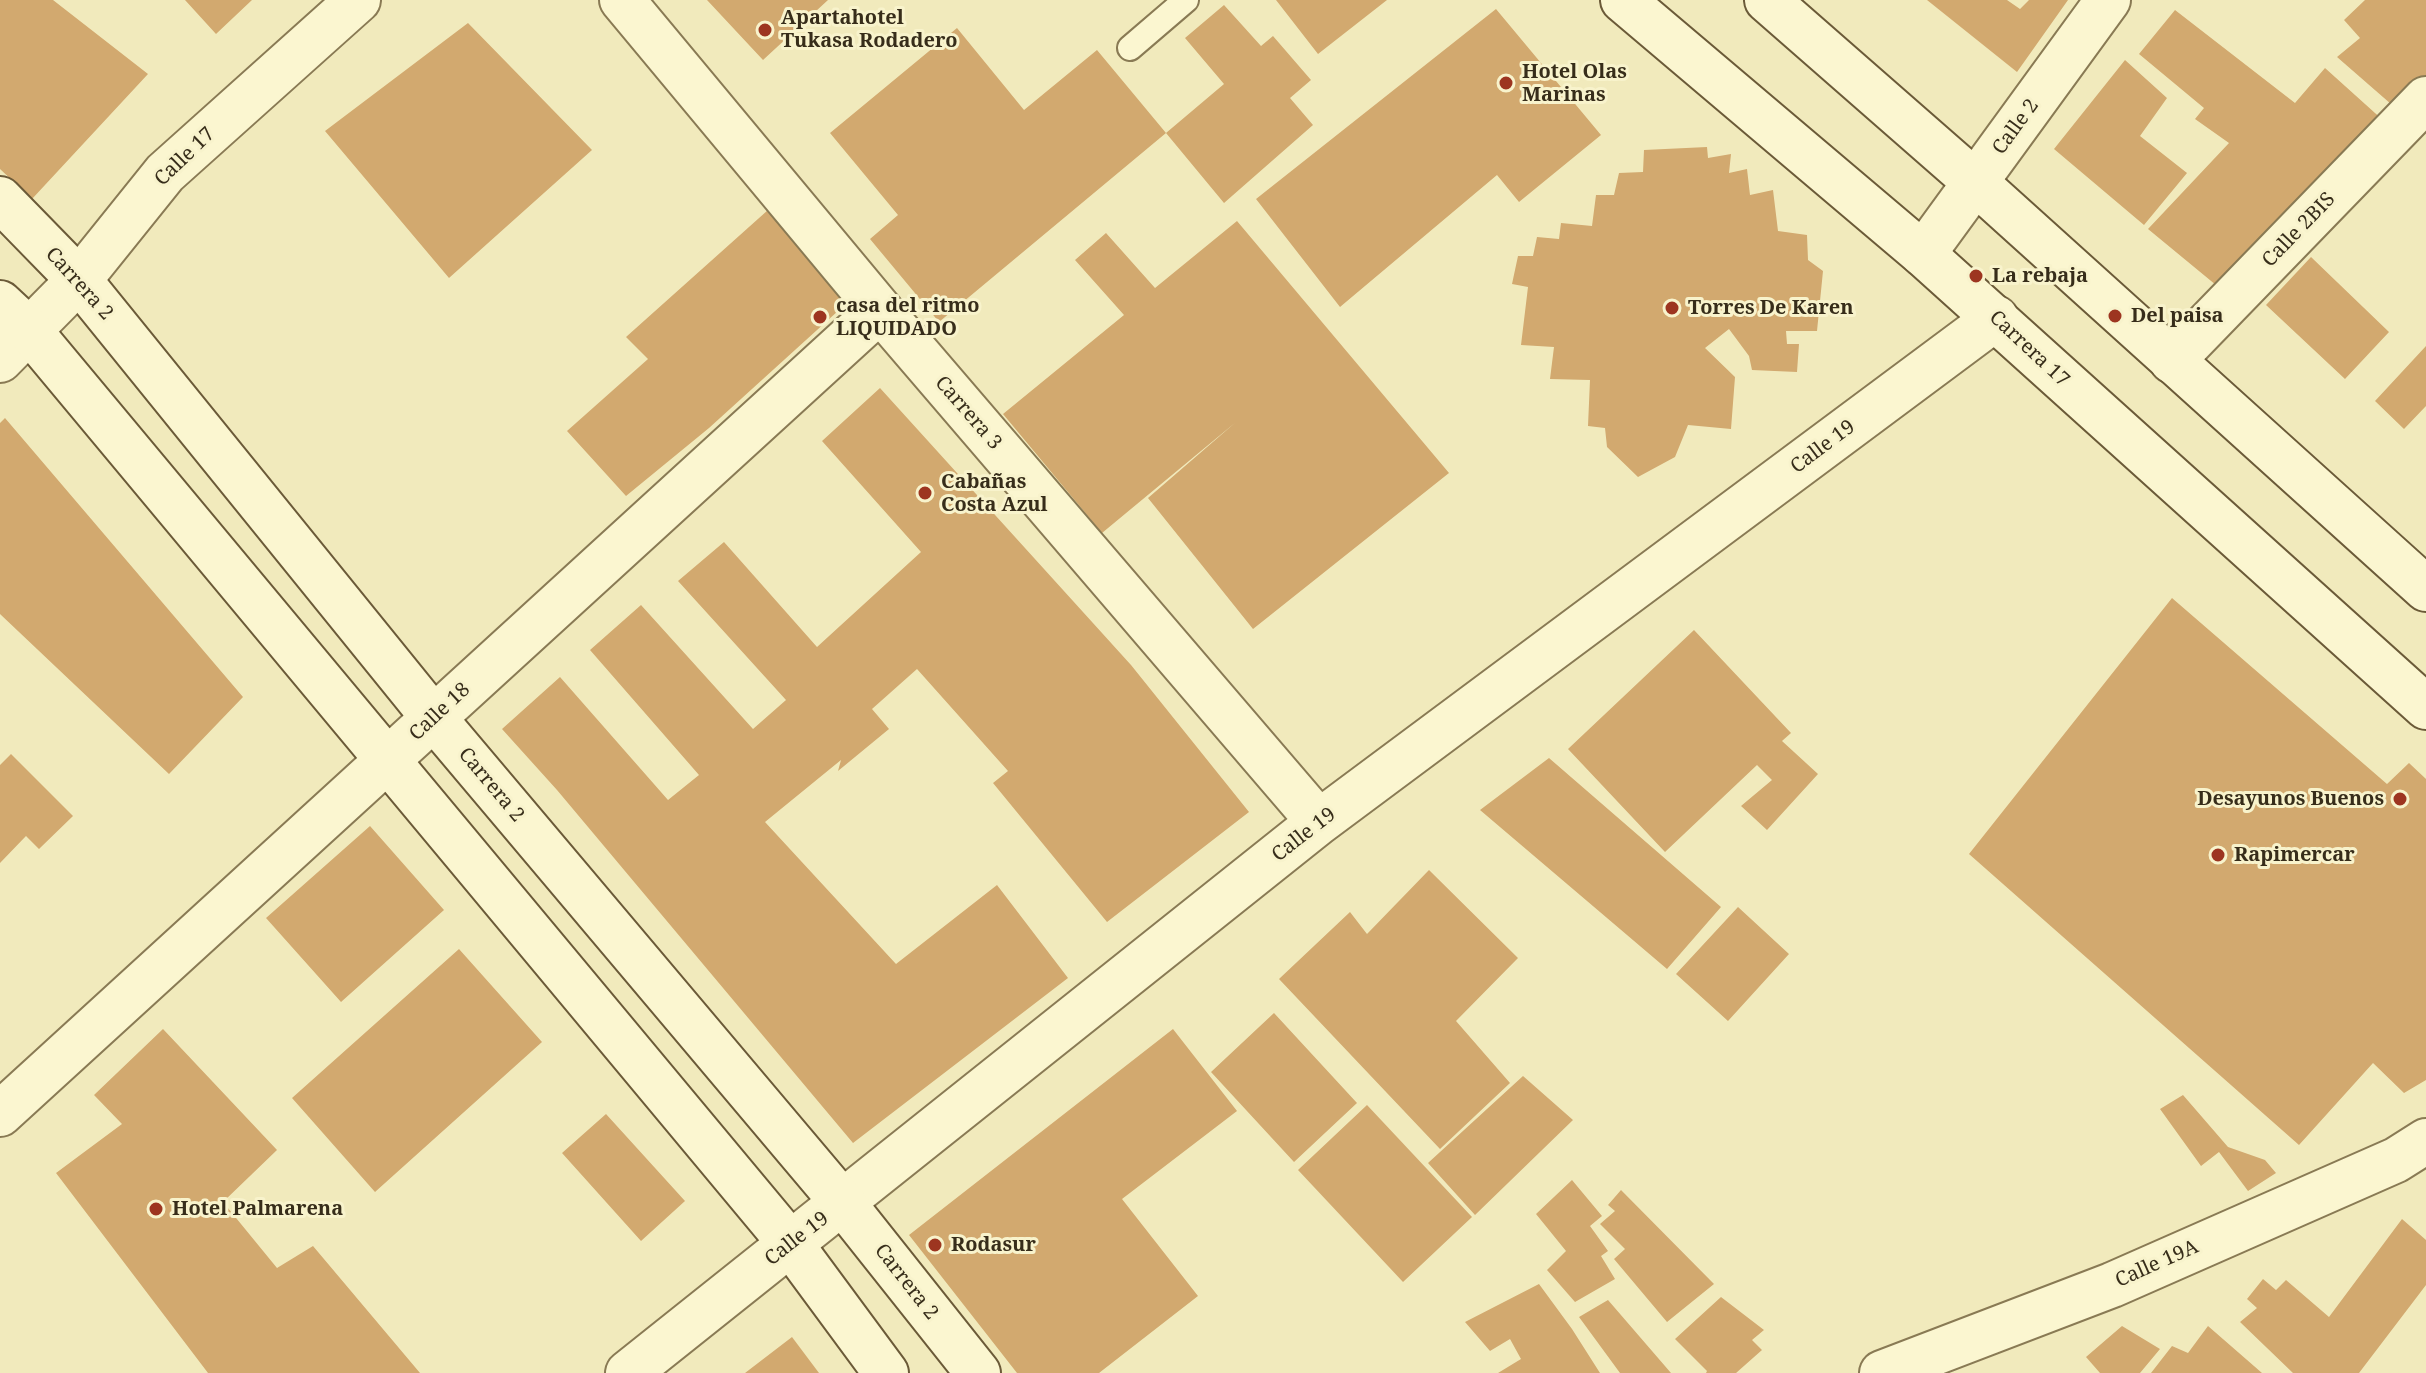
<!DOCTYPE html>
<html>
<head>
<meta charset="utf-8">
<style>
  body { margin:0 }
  canvas { display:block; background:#f1eabc }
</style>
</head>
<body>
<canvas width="2426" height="1373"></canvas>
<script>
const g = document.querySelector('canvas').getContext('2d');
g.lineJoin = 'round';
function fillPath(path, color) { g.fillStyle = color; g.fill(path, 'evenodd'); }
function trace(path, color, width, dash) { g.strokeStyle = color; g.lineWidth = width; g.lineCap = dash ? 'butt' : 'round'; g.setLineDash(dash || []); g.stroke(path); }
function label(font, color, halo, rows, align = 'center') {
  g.font = font + ' "Noto Serif",serif'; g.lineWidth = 6; g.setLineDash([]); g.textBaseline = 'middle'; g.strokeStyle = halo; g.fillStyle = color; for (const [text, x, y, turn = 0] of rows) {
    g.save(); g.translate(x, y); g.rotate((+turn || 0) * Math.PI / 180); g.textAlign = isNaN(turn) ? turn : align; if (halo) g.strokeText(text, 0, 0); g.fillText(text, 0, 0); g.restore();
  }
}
const building = new Path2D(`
  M 0,0 L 53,0 L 148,74 L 32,199 L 0,169 Z
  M 185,0 L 252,0 L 216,34 Z
  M 707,0 L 828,0 L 763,60 Z
  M 1276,0 L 1387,0 L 1318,54 Z
  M 1927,0 L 2007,0 L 2020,9 L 2029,0 L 2068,0 L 2017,72 Z
  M 2365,0 L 2426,0 L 2426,83 L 2399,111 L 2337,57 L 2360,38 L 2344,20 Z
  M 1224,5 L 1261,46 L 1273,36 L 1311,80 L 1290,98 L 1313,125 L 1224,203 L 1166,133 L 939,322 L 870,239 L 898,215 L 830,133 L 957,28 L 1024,110 L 1097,50 L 1166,133 L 1224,84 L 1185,38 Z
  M 1496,9 L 1601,135 L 1519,202 L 1497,175 L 1340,307 L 1256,199 Z
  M 2175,10 L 2295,103 L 2325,68 L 2385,122 L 2222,290 L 2148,229 L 2229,143 L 2195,119 L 2204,108 L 2139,54 Z
  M 468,23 L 592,150 L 449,278 L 325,131 Z
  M 2125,60 L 2167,98 L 2140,136 L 2187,173 L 2144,225 L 2054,149 Z
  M 1707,147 L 1708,158 L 1731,154 L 1729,173 L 1747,169 L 1750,195 L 1773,190 L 1778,231 L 1807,235 L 1808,260 L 1823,271 L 1817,331 L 1786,331 L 1787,344 L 1799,344 L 1797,372 L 1752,370 L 1749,356 L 1729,329 L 1705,348 L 1735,377 L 1731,429 L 1688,425 L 1675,457 L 1638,477 L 1607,447 L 1605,428 L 1588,426 L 1590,380 L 1550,379 L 1554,347 L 1521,345 L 1528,287 L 1512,284 L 1518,256 L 1533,256 L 1537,237 L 1559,239 L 1561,223 L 1592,226 L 1596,195 L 1614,195 L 1619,173 L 1643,172 L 1644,150 Z
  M 768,210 L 849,301 L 709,428 L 626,496 L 567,431 L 648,359 L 626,337 Z
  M 1237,221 L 1449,473 L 1253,629 L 1148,498 L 1236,422 L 1102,533 L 1003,414 L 1124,315 L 1075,260 L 1106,233 L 1155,288 Z
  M 2311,257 L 2389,332 L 2345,379 L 2266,305 Z
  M 2426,346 L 2426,406 L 2404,429 L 2375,401 Z
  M 880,388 L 1131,665 L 1249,812 L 1107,922 L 993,783 L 1008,771 L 917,669 L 872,709 L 889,729 L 838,771 L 841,760 L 765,822 L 896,964 L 997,885 L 1068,978 L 853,1143 L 557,790 L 502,729 L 560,677 L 668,800 L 699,775 L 590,650 L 641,605 L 753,729 L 786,700 L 678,581 L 724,542 L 817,647 L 921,552 L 822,441 Z
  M 5,418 L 243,697 L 169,774 L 0,614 L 0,423 Z
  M 2172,598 L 2387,784 L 2409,763 L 2426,779 L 2426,1080 L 2404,1093 L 2373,1063 L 2299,1145 L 1969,854 Z
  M 1694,630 L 1791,733 L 1782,741 L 1818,774 L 1767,830 L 1741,806 L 1772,780 L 1757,765 L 1665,852 L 1568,749 Z
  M 11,754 L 73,816 L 39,849 L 26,836 L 0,863 L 0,765 Z
  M 1549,758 L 1721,907 L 1667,969 L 1480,810 Z
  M 370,826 L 444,910 L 341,1002 L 266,918 Z
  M 1429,870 L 1518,958 L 1456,1021 L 1510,1083 L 1440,1149 L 1279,979 L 1350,912 L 1367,934 Z
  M 1738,907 L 1789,954 L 1728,1021 L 1676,974 Z
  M 459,949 L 542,1042 L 375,1192 L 292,1098 Z
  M 1274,1013 L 1357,1103 L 1294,1162 L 1211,1072 Z
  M 163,1029 L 277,1150 L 223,1202 L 277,1268 L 313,1246 L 420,1373 L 208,1373 L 56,1173 L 122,1124 L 94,1095 Z
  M 1173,1029 L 1237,1111 L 1122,1199 L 1198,1296 L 1099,1373 L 1017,1373 L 909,1235 Z
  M 1523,1076 L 1573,1120 L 1475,1215 L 1428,1163 Z
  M 2183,1095 L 2228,1147 L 2265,1160 L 2276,1173 L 2248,1191 L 2219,1152 L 2201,1166 L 2160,1109 Z
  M 1367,1105 L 1472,1217 L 1403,1282 L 1298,1170 Z
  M 606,1114 L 685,1201 L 641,1241 L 562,1153 Z
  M 1572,1180 L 1602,1216 L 1590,1226 L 1608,1251 L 1601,1256 L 1615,1279 L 1575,1302 L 1547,1270 L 1566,1251 L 1536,1214 Z
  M 1621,1190 L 1714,1284 L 1667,1322 L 1614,1259 L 1625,1249 L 1600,1224 L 1615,1211 L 1608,1205 Z
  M 2402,1219 L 2426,1240 L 2426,1285 L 2359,1373 L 2293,1373 L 2240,1322 L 2257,1308 L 2247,1299 L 2263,1279 L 2276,1290 L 2286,1280 L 2329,1317 Z
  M 1539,1284 L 1572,1329 L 1600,1373 L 1498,1373 L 1521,1359 L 1510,1339 L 1490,1351 L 1465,1322 Z
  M 1721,1297 L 1764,1330 L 1752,1340 L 1762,1350 L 1736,1373 L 1706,1373 L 1707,1371 L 1675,1339 Z
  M 1608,1300 L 1671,1373 L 1620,1373 L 1579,1317 Z
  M 2122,1326 L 2160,1349 L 2140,1373 L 2100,1373 L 2086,1357 Z
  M 2208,1326 L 2262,1373 L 2151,1373 L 2172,1346 L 2188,1353 Z
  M 792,1337 L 819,1373 L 745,1373 Z`);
const lane = new Path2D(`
  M 1130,48 L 1186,0`);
const street = new Path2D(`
  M 622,0 L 880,310 L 1319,822
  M 1923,254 L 2108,0
  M 0,360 L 79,280 L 165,173 L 358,0
  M 2172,361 L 2426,99
  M 0,1114 L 880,310
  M 628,1373 L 1319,822 L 1996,318
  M 1882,1373 L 2112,1285 L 2396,1160 L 2426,1141`);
const secondary = new Path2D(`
  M 1623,0 L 1923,254 L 2426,707
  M 1767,0 L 1975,182 L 2426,589
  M 0,199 L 79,280 L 433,717 L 843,1203 L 978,1373
  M 0,303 L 29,330 L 790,1243 L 886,1373`);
const markers = [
  [765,30,8,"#9d3520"],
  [1506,83,8,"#9d3520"],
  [1976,276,8,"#9d3520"],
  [1672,308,8,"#9d3520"],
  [2115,316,8,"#9d3520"],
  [820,317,8,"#9d3520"],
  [925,493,8,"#9d3520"],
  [2400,799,8,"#9d3520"],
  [2218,855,8,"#9d3520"],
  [156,1209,8,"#9d3520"],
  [935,1245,8,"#9d3520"]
];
const poiNames = [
  ["Apartahotel",781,18],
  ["Tukasa Rodadero",781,41],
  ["Hotel Olas",1522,72],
  ["Marinas",1522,95],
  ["La rebaja",1992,276],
  ["casa del ritmo",836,306],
  ["LIQUIDADO",836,329],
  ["Torres De Karen",1688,308],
  ["Del paisa",2131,316],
  ["Cabañas",941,482],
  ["Costa Azul",941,505],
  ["Desayunos Buenos",2384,799,"right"],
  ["Rapimercar",2234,855],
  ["Hotel Palmarena",172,1209],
  ["Rodasur",951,1245]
];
const streetNames = [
  ["Calle 2",2016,127,-54],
  ["Calle 17",185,157,-44],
  ["Calle 2BIS",2299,230,-46],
  ["Carrera 2",79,284,48],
  ["Carrera 17",2029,349,43],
  ["Carrera 3",968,413,49],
  ["Calle 19",1823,447,-37],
  ["Calle 18",440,712,-43],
  ["Carrera 2",491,785,50],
  ["Calle 19",1304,835,-38],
  ["Calle 19",797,1239,-38],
  ["Calle 19A",2157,1264,-24],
  ["Carrera 2",906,1282,52]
];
fillPath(building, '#d2a96f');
trace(lane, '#897a54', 28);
trace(street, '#897a54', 48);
trace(secondary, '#6b5a38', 48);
trace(lane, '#fbf6d0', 24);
trace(street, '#fbf6d0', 44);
trace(secondary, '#fbf6d0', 44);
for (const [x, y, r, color] of markers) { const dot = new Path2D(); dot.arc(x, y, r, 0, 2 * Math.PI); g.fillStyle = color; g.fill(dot); trace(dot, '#f8f3cc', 3); }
label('bold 20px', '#372d1a', '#f8f3cc', poiNames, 'left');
label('20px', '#372d1a', '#f8f3cc', streetNames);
</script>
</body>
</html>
